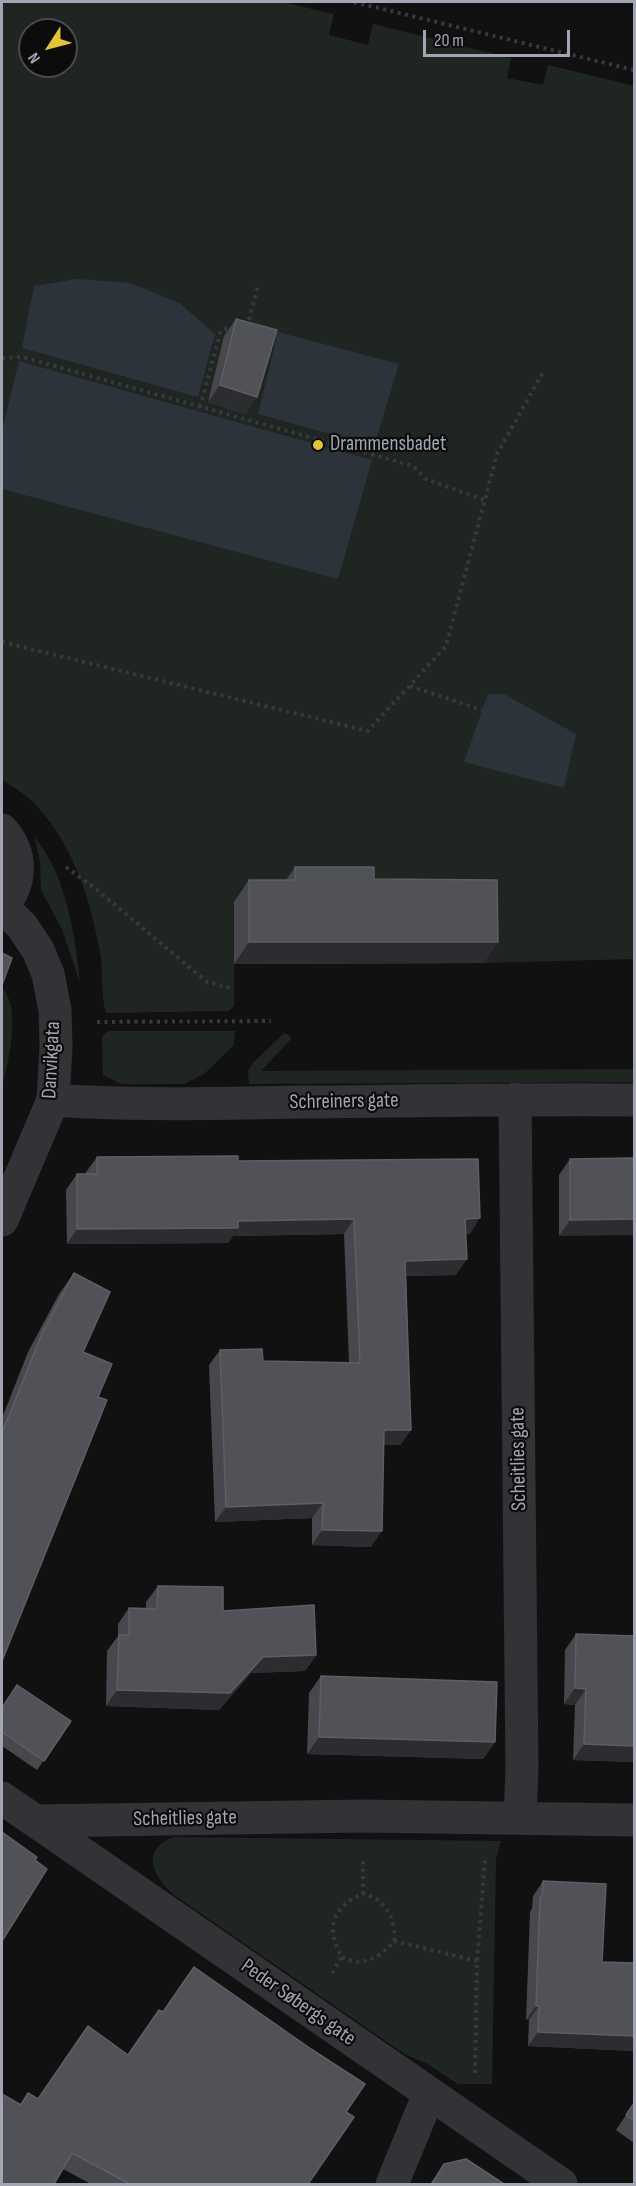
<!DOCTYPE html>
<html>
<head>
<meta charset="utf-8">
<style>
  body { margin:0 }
  #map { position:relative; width:636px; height:2186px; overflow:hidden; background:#111112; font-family:"Sofia Sans Condensed",sans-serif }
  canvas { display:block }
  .frame { position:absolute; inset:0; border:3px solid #a3a5b2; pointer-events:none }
  .north { position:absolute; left:18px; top:18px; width:60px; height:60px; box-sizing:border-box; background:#0c0c0d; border:2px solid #48494f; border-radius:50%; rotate:234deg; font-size:16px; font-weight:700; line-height:24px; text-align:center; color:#a3a5b2 }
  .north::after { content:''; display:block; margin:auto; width:21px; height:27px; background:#e2c439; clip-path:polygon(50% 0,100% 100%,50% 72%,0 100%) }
  .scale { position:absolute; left:423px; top:30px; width:147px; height:27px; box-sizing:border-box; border:3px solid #a3a5b2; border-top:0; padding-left:8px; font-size:18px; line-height:21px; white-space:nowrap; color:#a3a5b2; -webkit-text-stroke:4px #0c0c0d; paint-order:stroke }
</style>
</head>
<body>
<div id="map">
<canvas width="636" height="2186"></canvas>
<div class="frame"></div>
<div class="north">N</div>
<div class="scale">20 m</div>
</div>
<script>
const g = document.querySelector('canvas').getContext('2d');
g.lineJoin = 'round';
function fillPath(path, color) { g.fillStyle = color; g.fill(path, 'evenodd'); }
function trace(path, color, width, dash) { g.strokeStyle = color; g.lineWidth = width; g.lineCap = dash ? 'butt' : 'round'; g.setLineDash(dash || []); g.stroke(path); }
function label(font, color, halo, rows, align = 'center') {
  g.font = font + ' "Sofia Sans Condensed",sans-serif'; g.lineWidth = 4.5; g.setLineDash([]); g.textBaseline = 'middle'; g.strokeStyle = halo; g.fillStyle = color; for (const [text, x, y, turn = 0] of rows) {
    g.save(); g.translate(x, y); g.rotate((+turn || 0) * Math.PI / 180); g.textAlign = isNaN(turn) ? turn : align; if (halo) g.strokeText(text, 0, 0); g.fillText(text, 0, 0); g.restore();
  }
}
const green = new Path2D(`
  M 2,2 L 282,2 L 334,14 L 329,35 L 368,45 L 373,24 L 511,58 L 507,78 L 543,85 L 548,65 L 634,86 L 634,959 L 483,963 L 234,902 L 234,1006 L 228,1011 L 106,1013 C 101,999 103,974 101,958 C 92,904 74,845 35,804 C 25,794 13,787 2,780 ZM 30,30 L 66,30 L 66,66 L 30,66 Z
  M 34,836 C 41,846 49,857 54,868 C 70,904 76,944 80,983 L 62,929 L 41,890 L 40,861 Z
  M 2,988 C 22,1007 8,1064 2,1088 Z
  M 109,1031 L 235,1031 L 234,1045 L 204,1074 L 184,1084 L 121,1084 L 103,1075 L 102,1036 Z
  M 284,1033 L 289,1035 L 291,1039 L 261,1071 L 634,1069 L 634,1082 L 249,1084 L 248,1072 L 251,1065 Z
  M 173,1837 L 501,1841 L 496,1859 L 492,2084 L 458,2084 L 426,2063 L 406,2055 L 174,1895 C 154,1877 139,1851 173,1837 Z`);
const water = new Path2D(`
  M 77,279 L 130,283 L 179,303 L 215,334 L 198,397 L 22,348 L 34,286 Z
  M 278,332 L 399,364 L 374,446 L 258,414 Z
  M 19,361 L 372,460 L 338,579 L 2,489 L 2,430 Z
  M 488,694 L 504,694 L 576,734 L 564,788 L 464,762 Z`);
const path = new Path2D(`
  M 354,2 L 634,70
  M 247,327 L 258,286
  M 2,358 L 22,357 L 413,466 L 426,479 L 484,500
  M 200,407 L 220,333 L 225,329 L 231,331
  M 2,642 L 368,731 L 446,646 L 497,454 L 543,372
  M 410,686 L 482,710
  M 66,867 L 96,889 L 207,982 L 234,989
  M 97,1022 L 271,1021
  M 394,1941 L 477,1961
  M 342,1957 C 362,1968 380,1958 394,1941 C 397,1921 385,1898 363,1894
  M 332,1973 L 342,1957 C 325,1929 332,1906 363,1894 L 363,1859
  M 475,2073 L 477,1961 L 485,1859`);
const street = new Path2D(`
  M 2,830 C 23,854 22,883 2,907
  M 515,1099 L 522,1769 L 520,1818
  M 53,1100 C 138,1106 222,1103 307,1102 C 416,1101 525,1099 634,1100
  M 2,1220 L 53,1100 L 56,1047 L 55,1010 L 48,974 L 38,950 L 22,926 L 2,907
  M 2,1798 L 561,2184
  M 35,1821 L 363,1816 L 634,1820
  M 392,2184 L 429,2094`);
const wall = new Path2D(`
  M 236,319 L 257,397 L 245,414 L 208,402 L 224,336 Z
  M 295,867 L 374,879 L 498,942 L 483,963 L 234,964 L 234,902 L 249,880 L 286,880 Z
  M 97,1157 L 238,1161 L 470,1234 L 466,1234 L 456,1275 L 406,1276 L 411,1430 L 400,1445 L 384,1445 L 371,1547 L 312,1545 L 312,1518 L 215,1522 L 209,1365 L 220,1350 L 263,1361 L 349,1363 L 344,1234 L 233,1236 L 228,1243 L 67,1244 L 66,1190 L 77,1174 L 86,1174 L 86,1172 Z
  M 633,1158 L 559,1236 L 559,1175 L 570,1159 Z
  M 74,1273 L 83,1352 L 98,1397 L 2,1661 L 2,1418 L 28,1352 L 59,1294 Z
  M 158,1586 L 223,1611 L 316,1655 L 305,1671 L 251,1673 L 219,1710 L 106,1706 L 107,1651 L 118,1636 L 118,1624 L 129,1608 L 146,1608 L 146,1602 Z
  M 576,1634 L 634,1762 L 573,1760 L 575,1705 L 564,1704 L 565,1650 Z
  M 321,1676 L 495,1742 L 483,1759 L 307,1754 L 309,1693 Z
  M 2,1707 L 71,1721 L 37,1770 L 2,1746 Z
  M 543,1881 L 602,1962 L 634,1963 L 634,2051 L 528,2046 L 529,2020 L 526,2020 L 530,1912 L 532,1908 L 533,1896 Z
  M 128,2055 L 346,2112 L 308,2184 L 91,2184 L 63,2169 L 20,2104 L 28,2093 L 38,2099 Z
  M 634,2103 L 634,2143 L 616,2130 Z
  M 444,2164 L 504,2184 L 430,2184 Z`);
const shadedWall = new Path2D(`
  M 220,385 L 257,397 L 245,414 L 208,402 Z
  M 249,942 L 498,942 L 483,963 L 234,964 Z
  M 480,1218 L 470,1234 L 455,1234 L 465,1219 Z
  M 354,1219 L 344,1234 L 233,1236 L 228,1243 L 67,1244 L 77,1229 L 238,1221 Z
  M 634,1219 L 634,1235 L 559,1236 L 570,1220 Z
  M 467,1259 L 456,1275 L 395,1276 L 405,1261 Z
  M 384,1430 L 411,1430 L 400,1445 L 374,1445 Z
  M 323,1503 L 312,1518 L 215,1522 L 226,1507 Z
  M 322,1530 L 382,1531 L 371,1547 L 312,1545 Z
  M 316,1655 L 305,1671 L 251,1673 L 219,1710 L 106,1706 L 117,1690 L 263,1657 Z
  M 575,1688 L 586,1689 L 575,1705 L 564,1704 Z
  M 319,1737 L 495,1742 L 483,1759 L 307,1754 Z
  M 584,1744 L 634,1746 L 634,1762 L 573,1760 Z
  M 536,2006 L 539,2006 L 529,2020 L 526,2020 Z
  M 538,2032 L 634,2036 L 634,2051 L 528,2046 Z`);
const building = new Path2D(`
  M 236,319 L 277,330 L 257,397 L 220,385 Z
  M 295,867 L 374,867 L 374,879 L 497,880 L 498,942 L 249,942 L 249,880 L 295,880 Z
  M 2,953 L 12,958 L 2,985 Z
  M 238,1156 L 238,1161 L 478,1159 L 480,1218 L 465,1219 L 467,1259 L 405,1261 L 411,1430 L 384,1430 L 382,1531 L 322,1530 L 323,1503 L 226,1507 L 220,1350 L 262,1349 L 263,1361 L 360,1363 L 354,1219 L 238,1221 L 238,1228 L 77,1229 L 77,1174 L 97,1174 L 97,1157 Z
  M 633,1158 L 633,1161 L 634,1161 L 634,1219 L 570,1220 L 570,1159 Z
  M 74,1273 L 110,1292 L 83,1352 L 112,1364 L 98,1397 L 107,1400 L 2,1661 L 2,1433 L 43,1331 Z
  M 158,1586 L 223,1587 L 223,1611 L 314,1605 L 316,1655 L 263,1657 L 230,1693 L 117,1690 L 119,1635 L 129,1635 L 129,1608 L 157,1609 Z
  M 576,1634 L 634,1636 L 634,1746 L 584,1744 L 586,1689 L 575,1688 Z
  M 321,1676 L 497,1682 L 495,1742 L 319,1737 Z
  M 17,1685 L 71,1721 L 44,1761 L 2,1732 L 2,1708 Z
  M 2,1832 L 37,1857 L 35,1860 L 47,1869 L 2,1941 Z
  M 543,1881 L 606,1884 L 602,1962 L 634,1963 L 634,2036 L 538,2032 L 539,2006 L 536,2006 L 540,1897 L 542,1897 Z
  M 194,1967 L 311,2049 L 365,2084 L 346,2112 L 354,2117 L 308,2184 L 130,2184 L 72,2153 L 54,2184 L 2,2184 L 2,2094 L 21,2105 L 28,2093 L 38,2099 L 88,2026 L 128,2055 L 159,2010 L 163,2012 Z
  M 634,2103 L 634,2121 L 626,2115 Z
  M 466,2159 L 504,2184 L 432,2184 L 444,2164 Z`);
const markers = [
  [318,445,6,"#e2c439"]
];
const poiNames = [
  ["Drammensbadet",330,445]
];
const streetNames = [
  ["Danvikgata",52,1060,-87],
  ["Schreiners gate",344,1102,-1],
  ["Scheitlies gate",519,1459,-91],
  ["Scheitlies gate",185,1819,-1],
  ["Peder Søbergs gate",298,2003,35]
];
fillPath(green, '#1f2621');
fillPath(water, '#2d333b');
trace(path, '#38393e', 4, [3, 4.5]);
trace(street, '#323237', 33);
fillPath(wall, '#47474d');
fillPath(shadedWall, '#2d2d31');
fillPath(building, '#515158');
trace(building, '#5e5e66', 1.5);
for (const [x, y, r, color] of markers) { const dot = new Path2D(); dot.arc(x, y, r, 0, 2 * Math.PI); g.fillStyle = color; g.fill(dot); trace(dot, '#0c0c0d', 2); }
label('21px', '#a3a5b2', '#0c0c0d', poiNames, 'left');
label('21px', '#a3a5b2', '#0c0c0d', streetNames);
</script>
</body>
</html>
